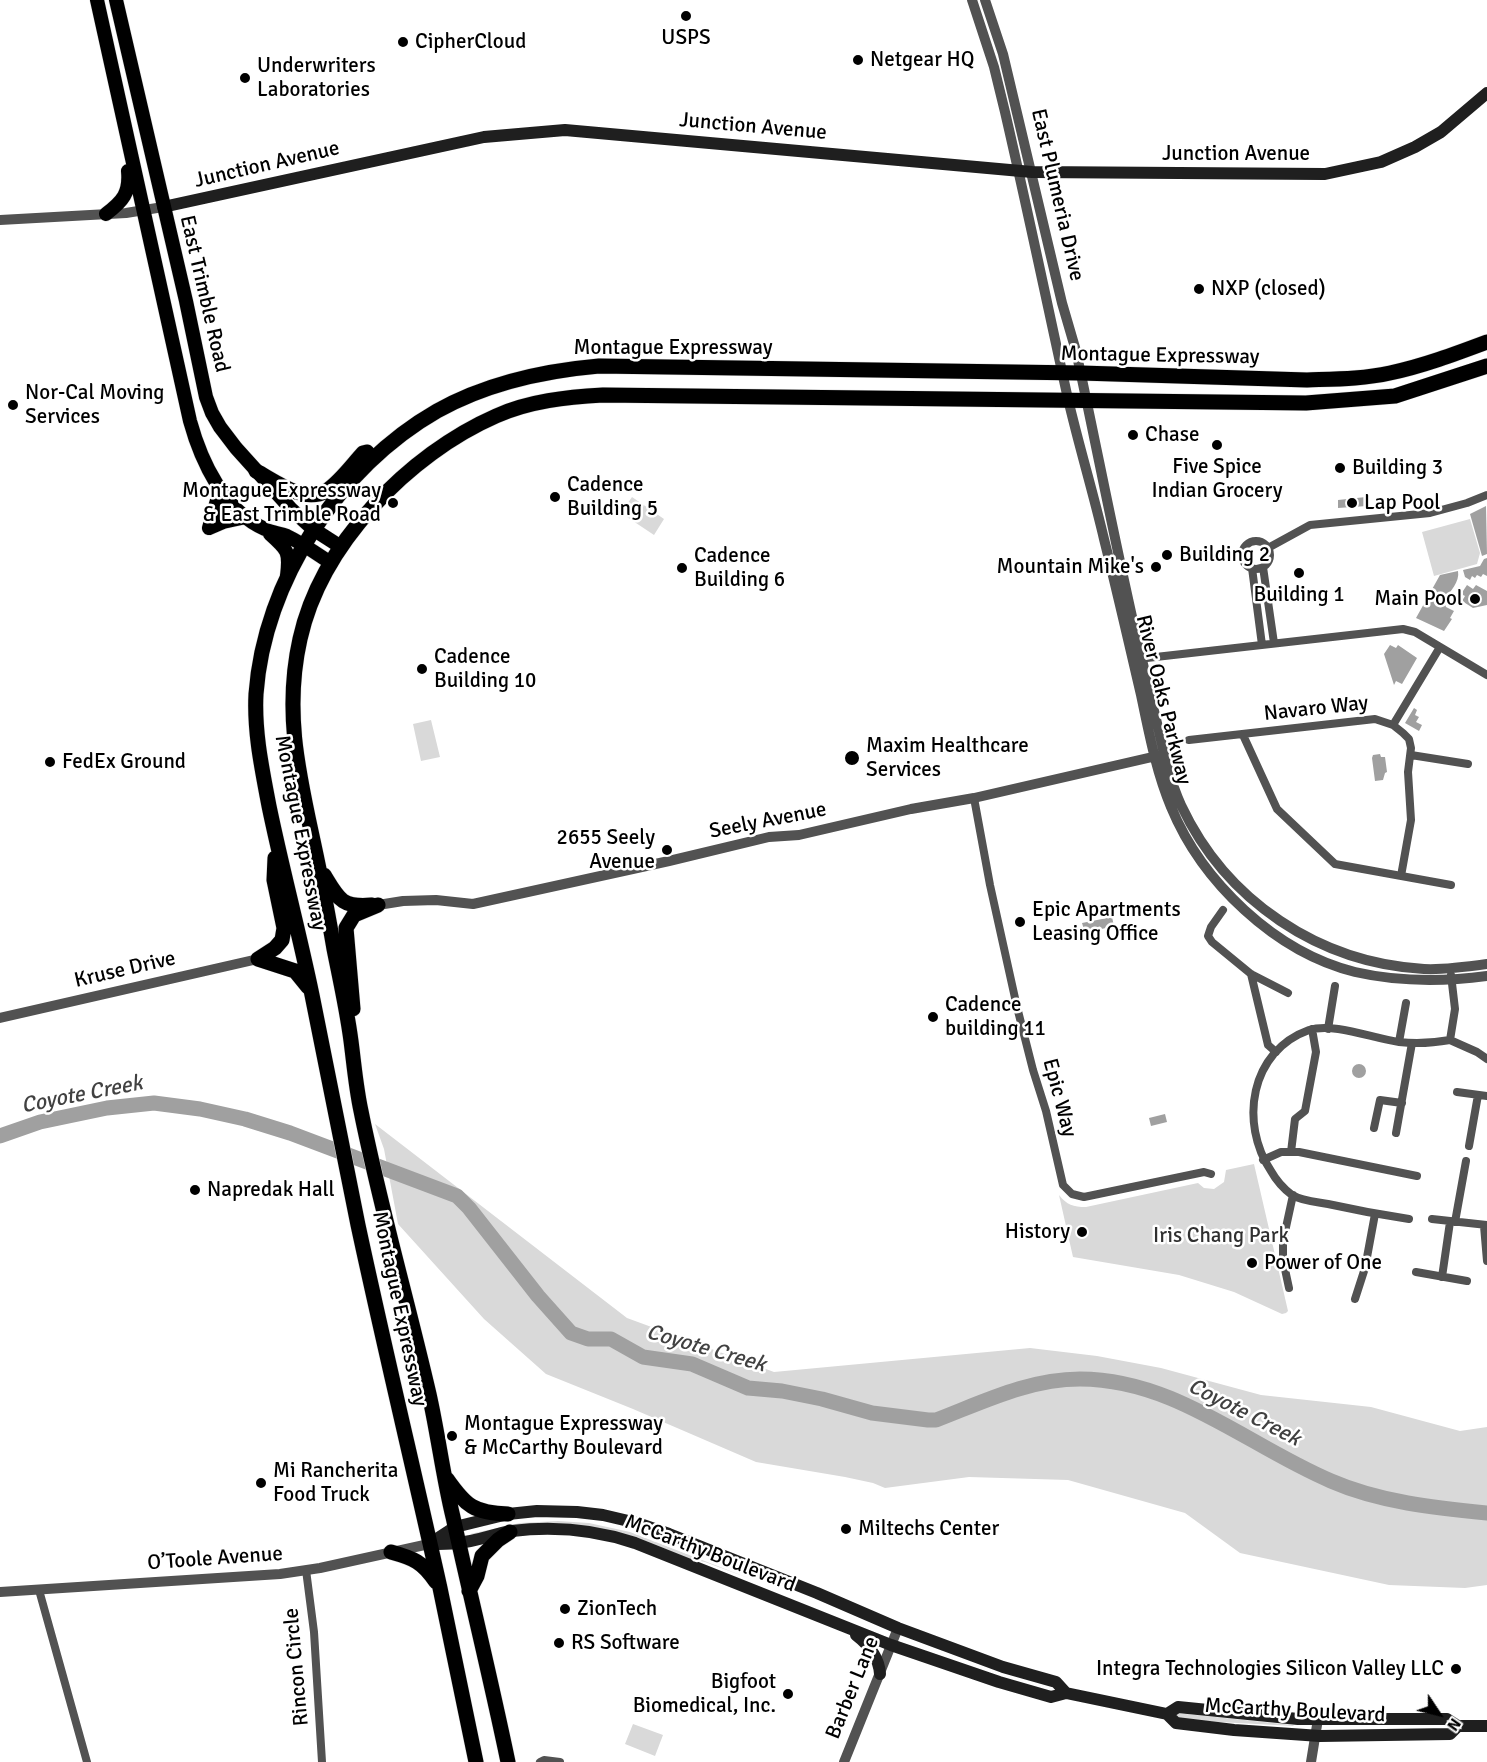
<!DOCTYPE html>
<html>
<head>
<meta charset="utf-8">
<style>
  body { margin:0 }
  #map { position:relative; width:1487px; height:1762px; overflow:hidden; background:#fff; font-family:Signika,sans-serif }
  canvas { display:block }
  .north { position:absolute; left:1409px; top:1684px; width:60px; height:60px; -webkit-text-stroke:4px #fff; paint-order:stroke; rotate:125deg; font-size:16px; font-weight:700; line-height:24px; text-align:center; color:#000 }
  .north::after { content:''; display:block; margin:auto; width:21px; height:27px; background:#000; clip-path:polygon(50% 0,100% 100%,50% 72%,0 100%) }
</style>
</head>
<body>
<div id="map">
<canvas width="1487" height="1762"></canvas>
<div class="north">N</div>
</div>
<script>
const g = document.querySelector('canvas').getContext('2d');
g.lineJoin = 'round';
function fillPath(path, color) { g.fillStyle = color; g.fill(path, 'evenodd'); }
function trace(path, color, width, dash) { g.strokeStyle = color; g.lineWidth = width; g.lineCap = dash ? 'butt' : 'round'; g.setLineDash(dash || []); g.stroke(path); }
function label(font, color, halo, rows, align = 'center') {
  g.font = font + ' Signika,sans-serif'; g.lineWidth = 5; g.setLineDash([]); g.textBaseline = 'middle'; g.strokeStyle = halo; g.fillStyle = color; for (const [text, x, y, turn = 0] of rows) {
    g.save(); g.translate(x, y); g.rotate((+turn || 0) * Math.PI / 180); g.textAlign = isNaN(turn) ? turn : align; if (halo) g.strokeText(text, 0, 0); g.fillText(text, 0, 0); g.restore();
  }
}
const green = new Path2D(`
  M 632,497 L 664,519 L 654,535 L 621,513 Z
  M 1470,519 L 1480,553 L 1477,564 L 1434,576 L 1422,532 Z
  M 431,720 L 440,757 L 421,761 L 413,724 Z
  M 375,1124 L 627,1318 L 774,1372 L 1030,1348 L 1097,1356 L 1161,1368 L 1261,1395 L 1371,1407 L 1460,1431 L 1487,1427 L 1487,1585 L 1465,1588 L 1389,1585 L 1240,1553 L 1185,1513 L 1068,1480 L 969,1477 L 885,1488 L 873,1483 L 845,1477 L 756,1462 L 633,1409 L 546,1374 L 484,1319 L 398,1224 L 384,1149 Z
  M 1254,1164 L 1288,1311 L 1286,1313 L 1282,1314 L 1234,1292 L 1179,1275 L 1073,1257 L 1059,1195 C 1067,1205 1073,1207 1086,1207 L 1198,1183 L 1204,1188 L 1214,1189 L 1224,1182 L 1226,1170 Z
  M 558,1521 L 589,1523 L 630,1532 L 751,1579 L 705,1562 L 690,1559 L 617,1533 L 470,1534 L 520,1523 Z
  M 1176,1713 L 1293,1725 L 1294,1726 L 1181,1720 L 1174,1715 Z
  M 633,1724 L 663,1735 L 655,1756 L 625,1744 Z`);
const water = new Path2D(`
  M 1366,497 L 1367,506 L 1338,508 L 1338,500 Z
  M 1486,506 L 1487,554 L 1482,556 L 1470,514 Z
  M 1487,558 L 1487,576 L 1483,574 L 1481,577 L 1477,575 L 1475,578 L 1472,576 L 1470,580 L 1465,577 L 1463,570 L 1480,566 L 1484,559 Z
  M 1458,571 C 1460,582 1450,591 1444,601 L 1446,607 L 1454,611 L 1450,618 L 1452,619 L 1444,631 L 1416,618 L 1440,575 Z
  M 1467,585 L 1473,589 L 1476,585 L 1487,591 L 1487,605 L 1473,608 L 1462,601 L 1465,596 L 1461,594 Z
  M 1390,645 L 1396,648 L 1398,645 L 1417,658 L 1402,684 L 1396,681 L 1394,685 L 1384,654 Z
  M 1414,708 L 1417,710 L 1415,715 L 1419,717 L 1416,722 L 1422,725 L 1419,731 L 1405,723 Z
  M 1380,754 L 1381,757 L 1385,757 L 1387,772 L 1385,773 L 1383,780 L 1375,781 L 1372,758 L 1373,755 Z
  M 1112,917 L 1114,926 L 1085,933 L 1082,923 Z
  M1352 1071a7 7 0 1 1 14 0a7 7 0 1 1-14 0Z
  M 1165,1114 L 1167,1122 L 1151,1126 L 1149,1118 Z`);
const river = new Path2D(`
  M 0,1136 L 40,1122 L 107,1108 L 154,1103 L 200,1109 L 245,1119 L 290,1133 L 457,1196 L 469,1208 L 538,1296 L 571,1333 L 588,1339 L 611,1339 L 643,1357 L 692,1364 L 748,1388 L 782,1391 L 822,1399 L 872,1413 L 928,1420 L 936,1420 C 983,1402 1029,1379 1080,1379 C 1175,1379 1248,1446 1331,1481 C 1379,1502 1435,1508 1487,1513`);
const minor = new Path2D(`
  M1242 555a14 14 0 1 1 28 0a14 14 0 1 1-28 0Z
  M 1268,548 L 1310,525 L 1430,513 L 1467,503 L 1487,495
  M 1263,567 L 1274,643
  M 1252,568 L 1262,645
  M 1138,659 L 1403,629 L 1415,632 L 1487,675
  M 1393,725 L 1440,647
  M 1243,735 L 1277,809 L 1335,864 L 1451,885
  M 1189,740 L 1375,719 L 1393,725 L 1403,733 L 1409,739 L 1411,748 L 1408,772 L 1411,820 L 1401,876
  M 1411,755 L 1468,764
  M 974,798 L 990,885 L 1017,1007 L 1033,1070 L 1046,1111 L 1063,1185 L 1072,1194 L 1084,1197 L 1204,1172 L 1211,1174
  M 1223,910 L 1211,927 L 1208,936 L 1212,942 L 1251,974 L 1288,993
  M 1251,974 L 1268,1045 L 1276,1052
  M 1328,1029 L 1335,986
  M 1450,1040 L 1455,1009 L 1451,975
  M 1450,1040 L 1477,1052 L 1487,1059
  M 1399,1042 L 1406,1003
  M 1457,1092 L 1487,1096
  M 1374,1128 L 1380,1100 L 1402,1103
  M 1396,1133 L 1412,1043
  M 1469,1146 L 1478,1095
  M 1291,1152 L 1295,1119 L 1305,1111 L 1316,1052 L 1312,1029
  M 1263,1160 L 1281,1152 L 1299,1152 L 1417,1176
  M 1409,1219 C 1382,1215 1355,1210 1328,1204 C 1317,1202 1302,1201 1292,1195 C 1284,1189 1276,1180 1271,1171 C 1239,1123 1250,1051 1309,1030 C 1334,1022 1374,1039 1399,1042 C 1416,1044 1433,1043 1450,1040
  M 1432,1219 L 1487,1225
  M 1455,1222 L 1466,1161
  M 1484,1226 L 1487,1261
  M 1416,1272 L 1467,1281
  M 1442,1277 L 1450,1222
  M 1289,1288 L 1283,1260 L 1283,1241 L 1293,1195
  M 1355,1299 L 1365,1268 L 1375,1214
  M 306,1570 L 314,1632 L 322,1762
  M 39,1590 L 87,1762
  M 540,1762 L 544,1760 L 560,1762`);
const tertiary = new Path2D(`
  M 972,0 L 994,67 L 1005,112 C 1027,207 1047,303 1068,399 C 1079,446 1093,492 1104,539 C 1117,591 1129,643 1141,695 C 1149,733 1156,771 1171,807 C 1202,882 1275,952 1355,972 C 1399,982 1442,982 1487,976
  M 985,0 L 1003,54 L 1062,303 L 1076,351 C 1096,444 1114,538 1135,630 C 1143,663 1150,695 1158,727 C 1164,754 1170,781 1181,805 C 1226,901 1319,963 1424,969 C 1445,970 1466,967 1487,964
  M 0,220 L 126,213 L 163,207
  M 378,905 L 403,901 L 436,900 L 473,904 L 669,861 L 769,837 L 799,835 L 911,809 L 974,798 L 1161,755
  M 0,1018 L 258,959
  M 0,1592 L 280,1574 L 320,1568 L 429,1544
  M 844,1762 L 898,1628
  M 1311,1762 L 1318,1719`);
const secondary = new Path2D(`
  M 163,207 L 484,137 L 565,130 L 1032,172 L 1325,174 L 1381,162 L 1415,147 L 1441,132 L 1487,93
  M 429,1544 C 439,1544 448,1544 457,1543 C 476,1542 493,1534 512,1531 C 553,1526 596,1530 635,1543 L 891,1645 L 999,1682 L 1051,1697 L 1066,1693 L 1167,1714 L 1176,1723 L 1234,1730 L 1320,1736 L 1450,1734 L 1458,1726
  M 429,1544 L 455,1527 L 508,1514 L 537,1511 L 577,1512 L 603,1515 L 637,1523 L 669,1534 L 817,1593 L 898,1628 L 1003,1667 L 1056,1682 L 1066,1693
  M 856,1635 C 869,1645 879,1657 880,1674
  M 1167,1714 L 1178,1707 L 1298,1719 L 1447,1719 L 1458,1726 L 1487,1726`);
const primary = new Path2D(`
  M 97,0 L 190,421 C 201,461 224,511 265,529 C 272,533 280,533 287,536 C 302,543 317,554 331,563
  M 116,0 L 186,301 L 206,397 L 212,413 L 220,427 L 236,448 L 291,509 L 313,529 L 341,547
  M 106,214 C 123,201 130,193 128,171
  M 209,528 L 220,490
  M 209,528 L 223,522 L 246,517
  M 270,534 C 288,550 290,552 287,576`);
const trunk = new Path2D(`
  M 256,471 C 275,481 304,504 326,491 C 340,482 352,465 363,453 L 367,452
  M 324,875 C 338,898 341,908 372,905
  M 258,959 L 275,948 L 282,940 L 284,928 L 274,880 L 275,858
  M 258,959 L 295,971 L 308,987
  M 353,1009 L 346,928 L 354,915 L 378,905
  M 447,1479 C 466,1506 474,1513 508,1514
  M 391,1552 C 413,1558 423,1562 436,1582
  M 469,1591 L 477,1576 L 482,1556 L 498,1540 L 510,1532
  M 476,1762 C 464,1704 452,1646 440,1588 C 413,1467 384,1346 358,1225 C 342,1148 328,1072 312,995 C 299,932 282,869 269,806 C 262,769 254,732 256,694 C 264,581 339,467 437,411 C 487,383 542,371 599,366 L 1081,373 L 1307,380 C 1335,379 1363,379 1390,373 C 1423,366 1455,354 1487,342
  M 508,1762 C 491,1680 471,1599 453,1517 C 443,1476 438,1434 429,1394 C 407,1299 380,1206 361,1111 C 356,1088 354,1064 351,1041 C 347,1010 340,979 334,949 C 329,920 324,892 318,864 C 302,786 282,719 300,639 C 321,544 409,454 496,416 C 529,401 567,397 603,395 L 1306,403 L 1395,396 L 1487,366`);
const markers = [
  [686,16,6,"#000"],
  [403,42,6,"#000"],
  [858,60,6,"#000"],
  [245,78,6,"#000"],
  [1199,289,6,"#000"],
  [13,405,6,"#000"],
  [1133,435,6,"#000"],
  [1217,445,6,"#000"],
  [1340,468,6,"#000"],
  [555,497,6,"#000"],
  [393,503,6,"#000"],
  [1352,503,6,"#000"],
  [1167,555,6,"#000"],
  [1156,567,6,"#000"],
  [682,568,6,"#000"],
  [1299,573,6,"#000"],
  [1475,599,6,"#000"],
  [422,669,6,"#000"],
  [852,758,8,"#000"],
  [50,762,6,"#000"],
  [667,850,6,"#000"],
  [1020,922,6,"#000"],
  [933,1017,6,"#000"],
  [195,1190,6,"#000"],
  [1082,1232,6,"#000"],
  [1252,1263,6,"#000"],
  [452,1436,6,"#000"],
  [261,1483,6,"#000"],
  [846,1529,6,"#000"],
  [565,1609,6,"#000"],
  [559,1643,6,"#000"],
  [1456,1669,6,"#000"],
  [788,1694,6,"#000"]
];
const poiNames = [
  ["USPS",686,38,"center"],
  ["CipherCloud",415,42],
  ["Netgear HQ",870,60],
  ["Underwriters",257,66],
  ["Laboratories",257,90],
  ["NXP (closed)",1211,289],
  ["Nor-Cal Moving",25,393],
  ["Services",25,417],
  ["Chase",1145,435],
  ["Five Spice",1217,467,"center"],
  ["Indian Grocery",1217,491,"center"],
  ["Building 3",1352,468],
  ["Cadence",567,485],
  ["Building 5",567,509],
  ["Montague Expressway",381,491,"right"],
  ["& East Trimble Road",381,515,"right"],
  ["Lap Pool",1364,503],
  ["Building 2",1179,555],
  ["Cadence",694,556],
  ["Building 6",694,580],
  ["Mountain Mike's",1144,567,"right"],
  ["Building 1",1299,595,"center"],
  ["Main Pool",1463,599,"right"],
  ["Cadence",434,657],
  ["Building 10",434,681],
  ["Maxim Healthcare",866,746],
  ["Services",866,770],
  ["FedEx Ground",62,762],
  ["2655 Seely",655,838,"right"],
  ["Avenue",655,862,"right"],
  ["Epic Apartments",1032,910],
  ["Leasing Office",1032,934],
  ["Cadence",945,1005],
  ["building 11",945,1029],
  ["Napredak Hall",207,1190],
  ["History",1070,1232,"right"],
  ["Power of One",1264,1263],
  ["Montague Expressway",464,1424],
  ["& McCarthy Boulevard",464,1448],
  ["Mi Rancherita",273,1471],
  ["Food Truck",273,1495],
  ["Miltechs Center",858,1529],
  ["ZionTech",577,1609],
  ["RS Software",571,1643],
  ["Integra Technologies Silicon Valley LLC",1444,1669,"right"],
  ["Bigfoot",776,1682,"right"],
  ["Biomedical, Inc.",776,1706,"right"]
];
const streetNames = [
  ["Junction Avenue",753,127,5],
  ["Junction Avenue",1236,154],
  ["Junction Avenue",267,165,-13],
  ["East Plumeria Drive",1057,195,77],
  ["East Trimble Road",204,294,77],
  ["Montague Expressway",673,348],
  ["Montague Expressway",1160,356,1],
  ["River Oaks Parkway",1163,700,76],
  ["Navaro Way",1316,709,-6],
  ["Seely Avenue",768,821,-11],
  ["Montague Expressway",300,833,79],
  ["Kruse Drive",125,970,-13],
  ["Epic Way",1059,1098,75],
  ["Montague Expressway",399,1309,78],
  ["McCarthy Boulevard",710,1554,21],
  ["O’Toole Avenue",215,1559,-4],
  ["Rincon Circle",297,1667,-95],
  ["Barber Lane",853,1688,-68],
  ["McCarthy Boulevard",1295,1711,3]
];
const parkNames = [
  ["Iris Chang Park",1221,1236]
];
const waterNames = [
  ["Coyote Creek",82,1095,-11],
  ["Coyote Creek",706,1349,16],
  ["Coyote Creek",1244,1413,27]
];
fillPath(green, '#d9d9d9');
fillPath(water, '#a0a0a0');
trace(river, '#a0a0a0', 15);
trace(primary, '#dbdbdb', 15);
trace(trunk, '#dbdbdb', 16);
trace(minor, '#525252', 8);
trace(tertiary, '#525252', 10);
trace(secondary, '#1f1f1f', 12);
trace(primary, '#000', 14);
trace(trunk, '#000', 15);
for (const [x, y, r, color] of markers) { const dot = new Path2D(); dot.arc(x, y, r, 0, 2 * Math.PI); g.fillStyle = color; g.fill(dot); trace(dot, '#fff', 2); }
label('21px', '#000', '#fff', poiNames, 'left');
label('21px', '#000', '#fff', streetNames);
label('21px', '#303030', '#fff', parkNames);
label('italic 22px', '#414141', '#fff', waterNames);
</script>
</body>
</html>
